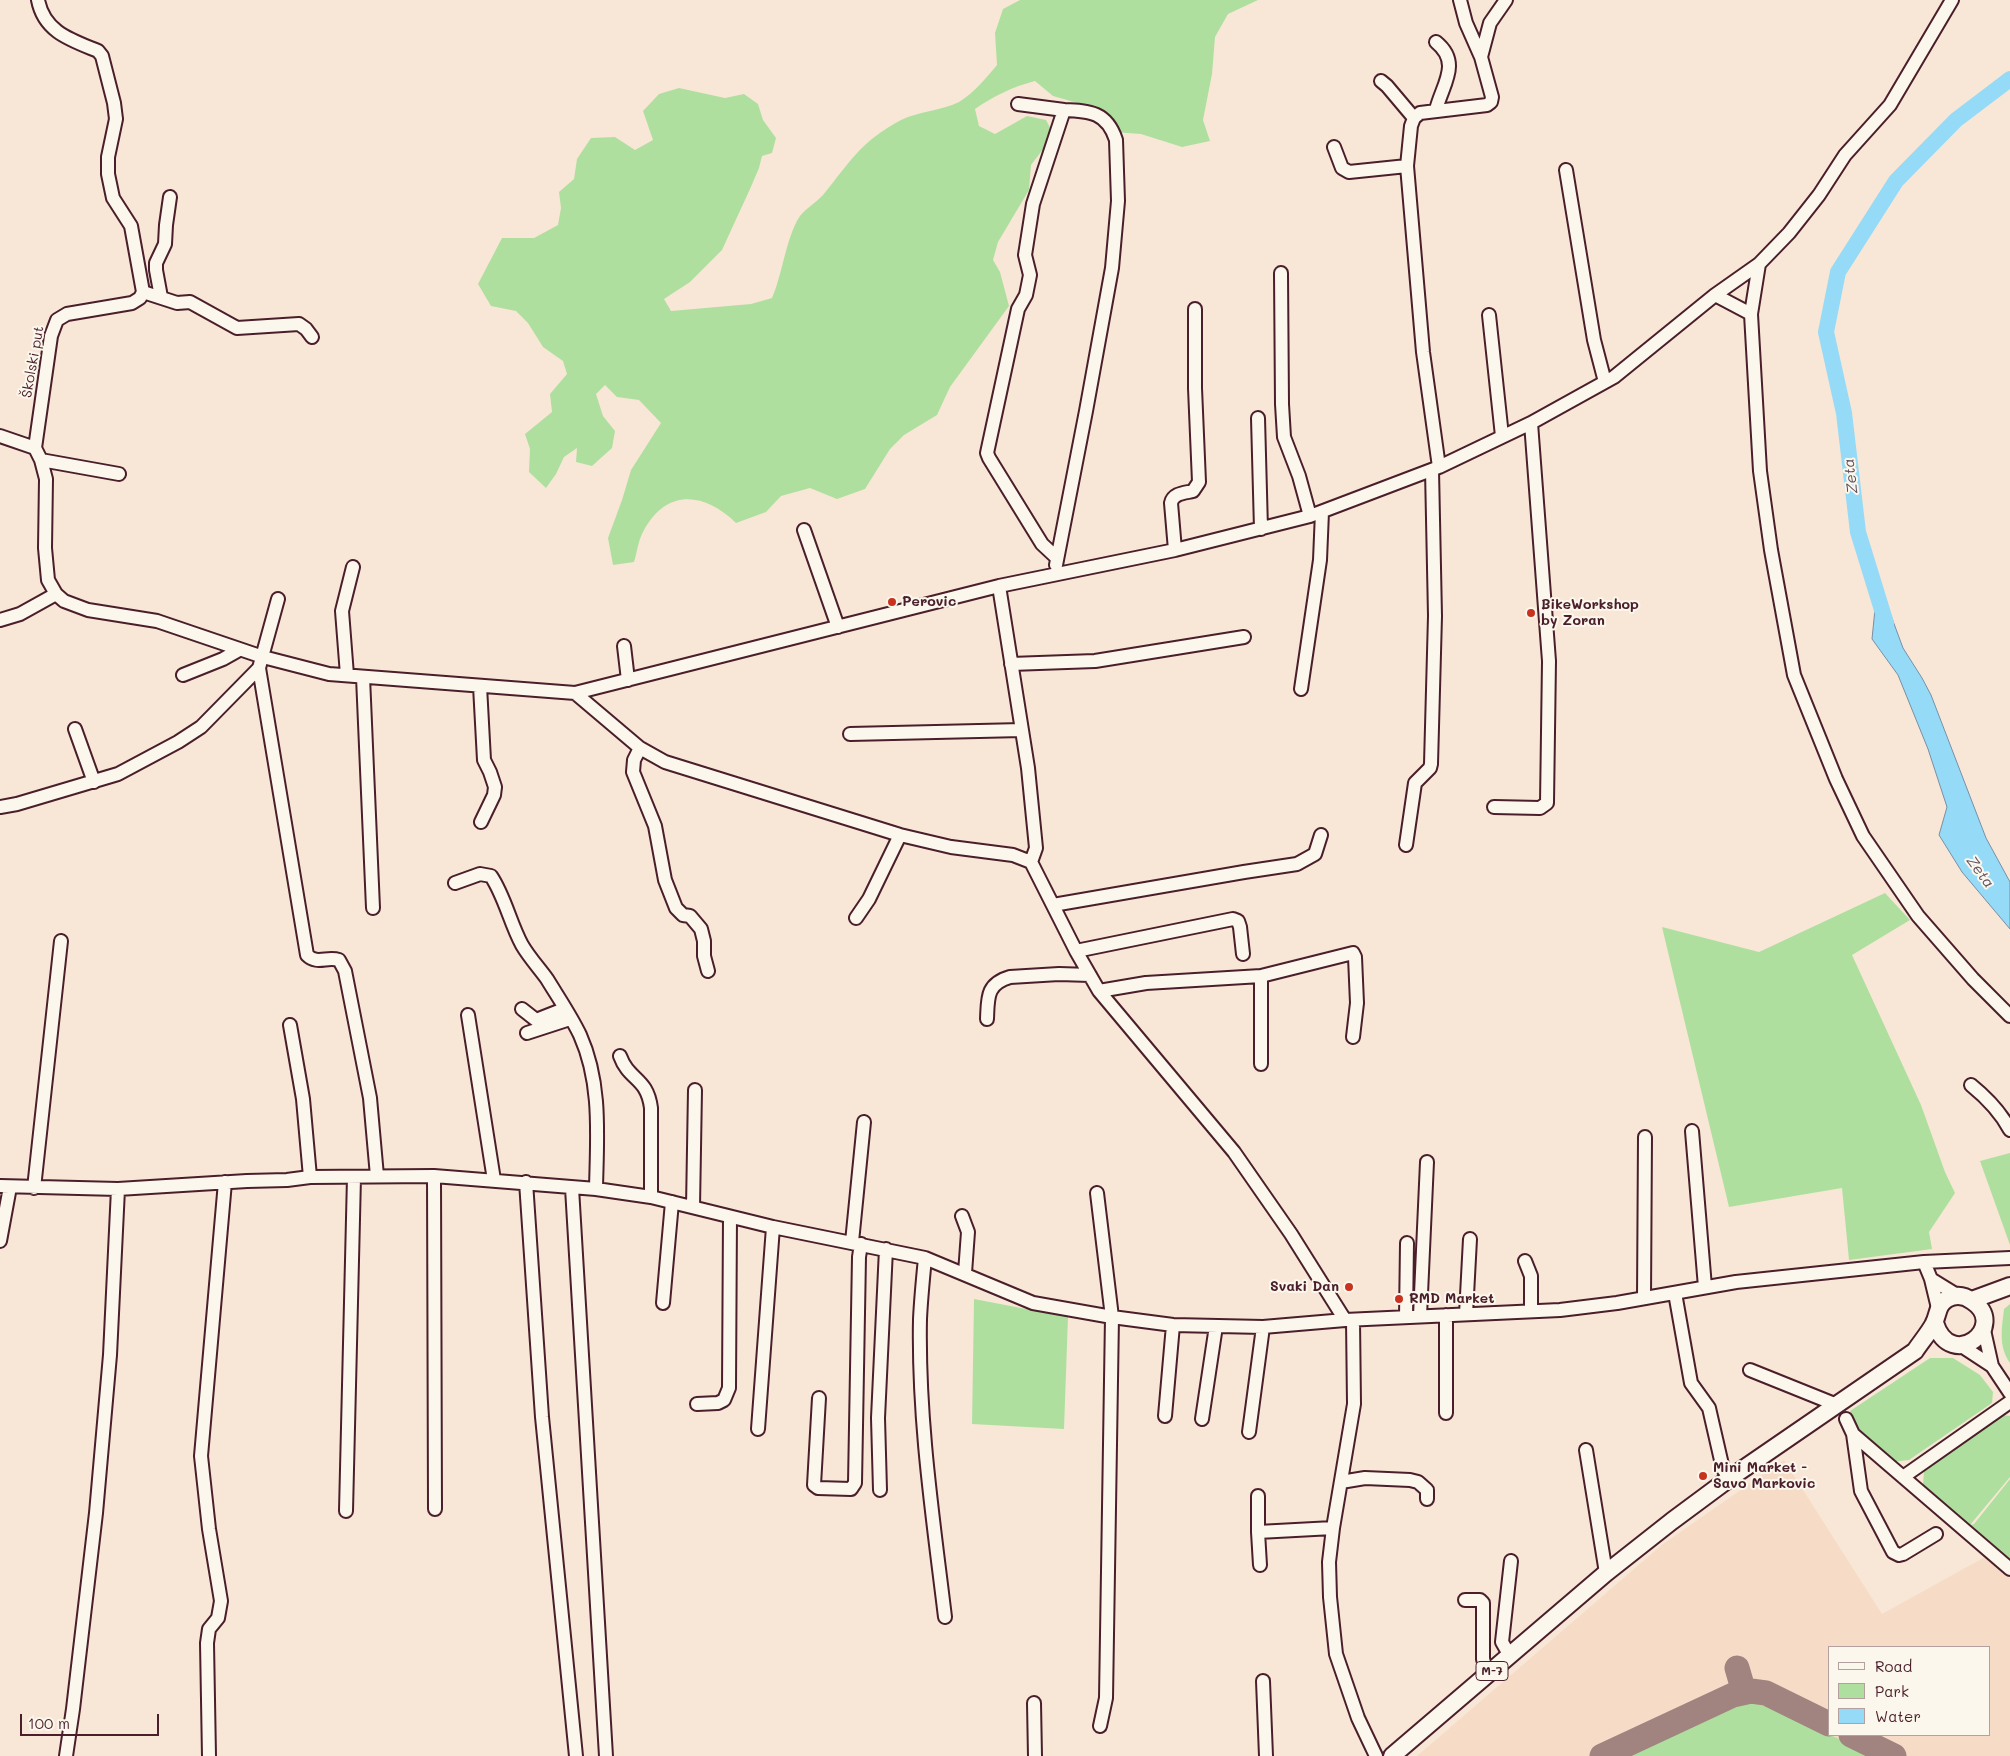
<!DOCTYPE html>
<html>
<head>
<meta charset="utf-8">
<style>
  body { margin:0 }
  #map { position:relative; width:2010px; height:1756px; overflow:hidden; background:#f8e7d6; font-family:Mali,sans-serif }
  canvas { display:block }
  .legend { position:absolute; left:1828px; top:1646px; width:162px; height:90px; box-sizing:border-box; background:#fbf7ec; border:1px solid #b4a19f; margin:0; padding:6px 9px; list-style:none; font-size:15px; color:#4a1f2b }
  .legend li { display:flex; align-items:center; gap:10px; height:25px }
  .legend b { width:25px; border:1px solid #b4a19f }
  .scale { position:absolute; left:20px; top:1714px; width:139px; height:22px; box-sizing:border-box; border:2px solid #4a1f2b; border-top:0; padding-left:6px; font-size:15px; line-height:18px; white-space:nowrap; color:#4a1f2b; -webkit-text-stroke:4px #fbf7ec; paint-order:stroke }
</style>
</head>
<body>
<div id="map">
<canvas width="2010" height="1756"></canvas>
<ul class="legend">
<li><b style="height:6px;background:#fbf7ec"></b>Road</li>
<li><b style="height:14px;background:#afdf9f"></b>Park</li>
<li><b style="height:14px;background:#95daf7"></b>Water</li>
</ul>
<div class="scale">100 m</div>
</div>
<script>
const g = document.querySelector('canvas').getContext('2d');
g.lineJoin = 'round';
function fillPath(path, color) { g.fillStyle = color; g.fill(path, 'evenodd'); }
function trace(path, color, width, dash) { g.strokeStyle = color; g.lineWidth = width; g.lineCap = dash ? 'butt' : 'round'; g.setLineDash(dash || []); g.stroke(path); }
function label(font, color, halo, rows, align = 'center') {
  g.font = font + ' Mali,sans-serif'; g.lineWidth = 4; g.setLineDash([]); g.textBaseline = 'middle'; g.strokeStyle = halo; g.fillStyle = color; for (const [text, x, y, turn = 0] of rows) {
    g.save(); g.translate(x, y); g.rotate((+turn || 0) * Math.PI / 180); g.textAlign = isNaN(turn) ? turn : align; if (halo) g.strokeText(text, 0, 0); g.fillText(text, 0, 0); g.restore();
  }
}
const built = new Path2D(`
  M 1784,1460 L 1882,1614 L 1985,1557 L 2010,1578 L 2010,1756 L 1417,1756 L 1663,1544 ZM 1829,1647 L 1989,1647 L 1989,1735 L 1829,1735 Z`);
const green = new Path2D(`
  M 1020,0 L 1258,0 L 1228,14 L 1215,37 L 1212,74 L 1203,120 L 1210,141 L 1182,147 L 1141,134 L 1114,132 L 1098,114 L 1081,104 L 1053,96 L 1035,81 C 1012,87 994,96 975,109 L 979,126 L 995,134 L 1027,116 L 1046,120 L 1054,135 L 1031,165 L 1029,190 L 998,242 L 993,260 L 1000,272 L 1009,306 L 950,387 L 937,415 L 904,435 L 890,449 L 865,489 L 837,499 L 810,488 L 781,496 L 766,512 L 736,523 C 704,492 666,488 643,532 C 638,541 637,553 634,562 L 613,565 L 608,538 L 622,500 L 631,470 L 661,423 L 639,400 L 617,397 L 605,385 L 596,394 L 603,416 L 615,431 L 612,448 L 592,466 L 576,462 L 577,448 L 564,457 L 556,474 L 546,488 L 529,472 L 530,449 L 525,434 L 552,412 L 550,394 L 567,374 L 563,361 L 543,347 L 528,323 L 516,311 L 491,306 L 478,284 L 502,238 L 534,238 L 558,225 L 561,208 L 559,192 L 574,179 L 577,159 L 591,138 L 615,137 L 635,150 L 653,140 L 643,111 L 659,94 L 679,88 L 725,98 L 744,94 L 758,104 L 763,120 L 776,138 L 772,153 L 762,156 L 759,168 L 750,189 L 722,250 L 690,282 L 664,299 L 671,311 L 751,304 L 772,298 C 783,273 786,237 800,216 C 806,208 816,203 823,195 C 850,162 861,141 901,120 C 919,111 941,111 959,102 C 974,93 986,78 997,65 L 995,33 L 1003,9 Z
  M 1885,893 L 1910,920 L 1852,955 L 1921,1105 L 1945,1172 L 1955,1193 L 1929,1232 L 1932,1249 L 1849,1260 L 1842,1188 L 1729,1207 L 1662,927 L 1759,952 Z
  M 2010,1153 L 2010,1245 L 1980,1161 Z
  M 974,1299 L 1068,1317 L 1064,1429 L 972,1424 Z
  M 2010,1304 L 2010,1363 C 1998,1346 2002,1328 2004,1309 Z
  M 1930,1358 L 1953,1358 L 1980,1375 L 1993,1392 L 1992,1403 L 1909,1460 L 1892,1462 L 1854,1431 L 1850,1411 Z
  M 2002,1415 L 2010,1416 L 2010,1477 L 1970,1525 L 1974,1524 L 2010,1479 L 2010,1559 L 1923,1485 L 1924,1470 Z
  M 1742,1701 L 1755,1701 L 1765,1704 L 1875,1756 L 1622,1756 Z`);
const water = new Path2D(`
  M 1886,602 L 1903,648 L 1922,678 L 1931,695 L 1986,838 L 2010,882 L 2010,929 L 1962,872 L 1939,835 L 1947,807 L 1928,749 L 1898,675 L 1872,639 L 1875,609 L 1879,603 Z`);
const river = new Path2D(`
  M 1886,623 L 1858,532 L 1844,413 L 1826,332 L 1838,272 L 1896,181 L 1956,120 L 2010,79`);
const taxiway = new Path2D(`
  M 1737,1668 L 1744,1692
  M 1851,1735 L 1894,1756
  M 1602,1756 L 1733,1695 L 1751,1691 L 1766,1693 L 1829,1724`);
const minor = new Path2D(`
  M 1460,0 L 1466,23 L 1481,57
  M 1436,42 C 1462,63 1442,85 1436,110
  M 1381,81 L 1387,86 L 1414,118
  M 1018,104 L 1064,110 L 1033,204 L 1025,255 L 1030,275 L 1026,295 L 1018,309 L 987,453 L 989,458 L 1042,544 L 1057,558
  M 1334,147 L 1342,168 L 1349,172 L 1407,166
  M 1566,170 L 1594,340 L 1605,382
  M 1759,264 L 1751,314 L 1760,471 L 1771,550 L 1794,675 L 1836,779 L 1863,836 L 1918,916 L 1973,979 L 2010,1016
  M 1281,273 L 1282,404 L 1284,437 L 1299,476 L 1310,516
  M 143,292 L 177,303 L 190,302 L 237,328 L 299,324 L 306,329 L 312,337
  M 1715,295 L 1751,314
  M 161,297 L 156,270 L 156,263 L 165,244 L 166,225 L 170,197
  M 1489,315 L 1502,436
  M 1258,418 L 1261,529
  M 0,436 L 35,448 L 41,460 L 46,479 L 45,548 L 48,580 L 56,594 L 64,601 L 88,610 L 157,621 L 263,657 L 329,674 L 575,693 L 640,748 L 665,762 L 900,835 L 951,847 L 1013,855 L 1031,862 L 1076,951 L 1099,991 L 1234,1152 L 1291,1234 L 1345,1320
  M 35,448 L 51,336 L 57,320 L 67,314 L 132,303 L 140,298 L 143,292 L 131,226 L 113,198 L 108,174 L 108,157 L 116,119 L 114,103 L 102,56 L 98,51 C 71,40 44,32 38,0
  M 41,460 L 119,474
  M 1439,467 L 1423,352 L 1407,166 L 1411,126 L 1414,118 L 1420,113 L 1487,105 L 1491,102 L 1492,97 L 1481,57 L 1490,23 L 1506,0
  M 804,530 L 838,627
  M 1175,550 L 1171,503 C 1173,493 1185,493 1193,491 L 1199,482 L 1195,388 L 1195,309
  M 1056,565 L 1086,411 L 1112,268 L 1118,201 L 1116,140 C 1107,112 1090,111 1064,110
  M 999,586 L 1028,768 L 1036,848 L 1031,862
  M 0,620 L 20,614 L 56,594
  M 624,646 L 628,680
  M 1011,664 L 1095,661 L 1244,637
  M 259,668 L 307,955 C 317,965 327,956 339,960 L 345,971 L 370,1098 L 377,1176
  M 183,675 L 223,659 L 239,650
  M 347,675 L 342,611 L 353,567
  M 363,677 L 373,908
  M 480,686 L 484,760 L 490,772 L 495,787 L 494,795 L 481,822
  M 1301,689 L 1320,560 L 1322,512
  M 575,693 L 999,586 L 1175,550 L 1310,516 L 1439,467 L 1531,423 L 1614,377 L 1715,295 L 1759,264 L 1789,233 L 1819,195 L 1845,155 L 1890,105 L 1952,0
  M 75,729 L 94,782
  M 850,734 L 1022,730
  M 640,748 L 634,760 L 633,772 L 655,826 L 665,880 L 676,908 L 683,915 L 690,916 L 701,929 L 704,941 L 704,956 L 708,971
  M 0,807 L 17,804 L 118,774 L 178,742 L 201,727 L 259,668 L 278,599
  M 1494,807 L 1540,808 L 1547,803 L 1549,661 L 1531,423
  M 1406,845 L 1415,783 L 1430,768 L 1431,764 L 1435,616 L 1432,470
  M 455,883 L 480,874 L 491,876 C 505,897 510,923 522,945 C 529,957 539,968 547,979 C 558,997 571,1016 580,1035 C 602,1084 597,1137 596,1189
  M 1053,905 L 1244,872 L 1297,864 L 1315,854 L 1321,835
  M 856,918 L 869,899 L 900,835
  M 1076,951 L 1233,919 L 1238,921 L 1240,927 L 1243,954
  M 1099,991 L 1146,983 L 1261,976 L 1353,953 L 1355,957 L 1357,1003 L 1353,1037
  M 522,1009 L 536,1020 L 564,1009
  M 468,1015 L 494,1180
  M 987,1019 C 988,998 986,984 1010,977 L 1059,974 L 1090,975
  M 290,1025 L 303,1099 L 310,1177
  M 527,1033 L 570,1019
  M 620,1056 C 629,1081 647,1077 651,1108 L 651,1197
  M 1261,1064 L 1261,976
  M 1971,1085 C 1987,1098 2000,1111 2010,1130
  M 1692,1131 L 1705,1287
  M 434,1176 L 435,1509
  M 526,1182 L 542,1417 L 576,1756
  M 0,1186 L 118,1189 L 247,1181 L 287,1180 L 310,1177 L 434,1176 L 596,1189 L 651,1197 L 773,1227 L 925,1258 L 1033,1303 L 1112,1317 L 1173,1325 L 1263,1327 L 1345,1320 L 1560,1310 L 1617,1303 L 1736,1282 L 1924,1262 L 1931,1279 L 1938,1308
  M 34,1188 L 61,941
  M 572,1188 L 606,1756
  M 1097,1193 L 1112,1317 L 1106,1698 L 1100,1726
  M 693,1207 L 695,1090
  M 962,1216 L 968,1232 L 965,1273
  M 0,1241 L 10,1187
  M 852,1242 L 864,1122
  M 925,1258 C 923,1278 921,1298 920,1319 C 918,1419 933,1518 945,1617
  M 1525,1261 L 1531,1276 L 1531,1311
  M 1924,1262 L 2010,1258
  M 1931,1279 L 1957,1295
  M 1675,1293 L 1691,1383 L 1709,1408 L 1723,1469 L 1730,1478
  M 1644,1298 L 1645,1137
  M 663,1303 L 672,1202
  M 1466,1314 L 1470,1239
  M 1420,1316 L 1427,1162
  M 1406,1317 L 1407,1243
  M 1353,1320 L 1354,1404 L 1333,1528 L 1329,1562 L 1330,1597 L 1336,1654 L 1358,1718 L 1376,1756
  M 1984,1330 L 1992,1366 L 2010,1393
  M 1960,1345 L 1992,1366
  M 1750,1370 L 1837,1405
  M 819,1398 L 814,1485 L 818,1488 L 851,1489 L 855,1483 L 859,1257 L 861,1244
  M 697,1404 L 718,1403 L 724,1400 L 729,1388 L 730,1217
  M 1446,1413 L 1446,1315
  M 1165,1416 L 1173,1325
  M 1202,1419 L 1216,1326
  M 1846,1419 L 1853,1434 L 2010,1569
  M 758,1429 L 773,1227
  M 1249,1432 L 1263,1327
  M 1853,1434 L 1861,1491 L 1893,1552 L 1899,1555 L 1903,1554 L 1936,1534
  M 1586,1450 L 1606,1573
  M 1903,1477 L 2010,1402
  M 1341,1482 L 1365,1478 L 1410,1480 L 1418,1482 L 1427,1490 L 1427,1499
  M 880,1490 L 878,1418 L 886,1249
  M 1258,1496 L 1258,1532 L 1333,1528
  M 346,1511 L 354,1177
  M 1258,1532 L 1260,1565
  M 1465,1600 L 1480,1600 L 1483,1603 L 1483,1659 L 1485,1666 L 1490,1673
  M 1510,1656 L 1502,1642 L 1511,1561
  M 1263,1681 L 1266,1756
  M 1034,1703 L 1035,1756
  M 66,1756 L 73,1709 L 96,1513 L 110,1355 L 118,1189
  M 209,1756 L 207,1643 L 209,1629 L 218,1618 L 221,1601 L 209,1529 L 201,1456 L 225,1182`);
const major = new Path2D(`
  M 1972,1300 L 2010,1286
  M 1392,1756 L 1606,1573 L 1672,1521 L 1730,1478 L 1915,1351 C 1921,1342 1928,1334 1933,1325 C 1939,1315 1936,1306 1947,1299 C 1956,1294 1964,1295 1972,1301 C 2010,1326 1951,1373 1935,1323`);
const markers = [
  [892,602,5,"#c8321e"],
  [1531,613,5,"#c8321e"],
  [1349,1287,5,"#c8321e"],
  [1399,1299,5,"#c8321e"],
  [1703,1476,5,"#c8321e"]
];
const shields = [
  [1492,1671,32]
];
const shieldNames = [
  ["M-7",1492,1671]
];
const streetNames = [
  ["Školski put",33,362,-80]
];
const poiNames = [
  ["Perovic",902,602],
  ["BikeWorkshop",1541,605],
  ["by Zoran",1541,621],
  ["Svaki Dan",1339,1287,"right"],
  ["RMD Market",1409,1299],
  ["Mini Market -",1713,1468],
  ["Savo Markovic",1713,1484]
];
const waterNames = [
  ["Zeta",1851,476,-97],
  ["Zeta",1980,872,53]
];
fillPath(built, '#f6dcc6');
fillPath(green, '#afdf9f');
fillPath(water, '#95daf7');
trace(water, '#778fa5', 1);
trace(river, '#95daf7', 16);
trace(taxiway, '#a18380', 25);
trace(minor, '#4a1f2b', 16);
trace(major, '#4a1f2b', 20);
trace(minor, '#fbf7ec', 12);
trace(major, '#fbf7ec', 16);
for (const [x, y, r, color] of markers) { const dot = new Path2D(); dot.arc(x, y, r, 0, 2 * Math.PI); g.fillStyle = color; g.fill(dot); trace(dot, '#fbf7ec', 2); }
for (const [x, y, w] of shields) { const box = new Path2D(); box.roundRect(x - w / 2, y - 9.5, w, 19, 4); g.fillStyle = '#fbf7ec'; g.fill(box); trace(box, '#4a1f2b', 1); }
label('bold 12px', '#4a1f2b', null, shieldNames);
label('14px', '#4a1f2b', '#fbf7ec', streetNames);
label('bold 14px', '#4a1f2b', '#fbf7ec', poiNames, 'left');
label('italic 15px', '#5d4e5e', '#fbf7ec', waterNames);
</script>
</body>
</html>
